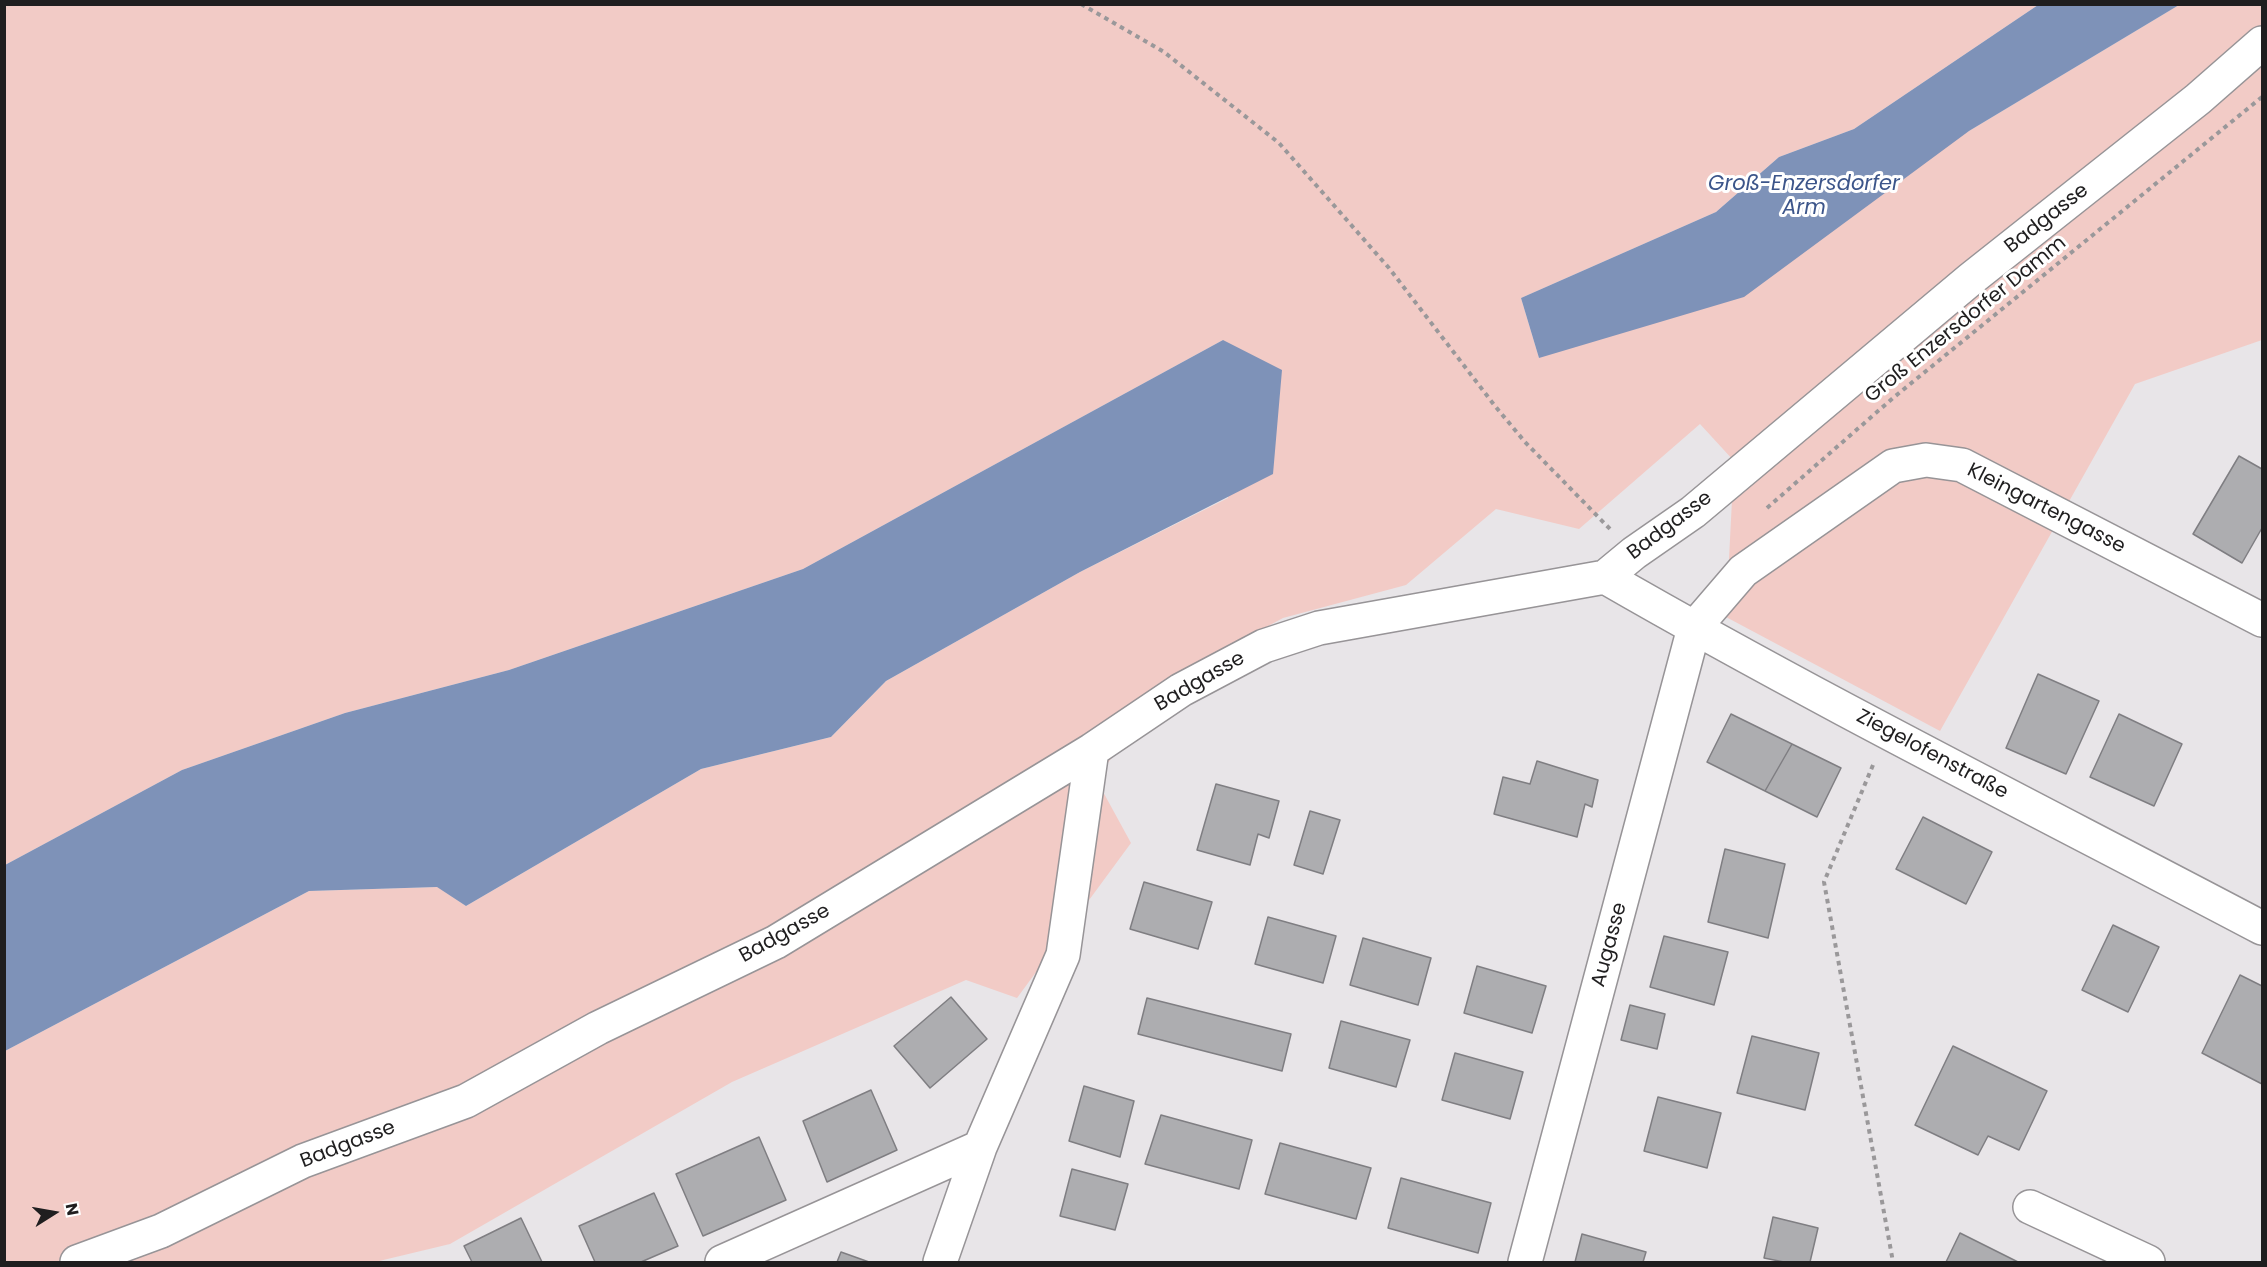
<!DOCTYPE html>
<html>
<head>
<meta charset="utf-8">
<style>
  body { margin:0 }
  #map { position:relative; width:2267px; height:1267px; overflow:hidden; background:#e8e5e8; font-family:Poppins,sans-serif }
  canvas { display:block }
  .frame { position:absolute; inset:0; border:6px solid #1f1e1f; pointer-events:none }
  .north { position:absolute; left:24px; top:1183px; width:60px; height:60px; -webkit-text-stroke:4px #fff; paint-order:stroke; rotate:79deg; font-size:16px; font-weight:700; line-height:24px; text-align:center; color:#1f1e1f }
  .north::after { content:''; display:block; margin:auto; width:21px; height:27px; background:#1f1e1f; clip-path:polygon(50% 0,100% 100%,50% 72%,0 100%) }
</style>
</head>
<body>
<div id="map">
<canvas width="2267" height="1267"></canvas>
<div class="frame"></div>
<div class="north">N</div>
</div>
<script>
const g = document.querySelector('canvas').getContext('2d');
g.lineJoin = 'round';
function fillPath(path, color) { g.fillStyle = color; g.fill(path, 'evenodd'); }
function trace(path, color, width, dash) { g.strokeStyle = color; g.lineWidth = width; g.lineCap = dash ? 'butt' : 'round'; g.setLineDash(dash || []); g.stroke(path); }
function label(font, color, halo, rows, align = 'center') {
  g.font = font + ' Poppins,sans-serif'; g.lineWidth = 6; g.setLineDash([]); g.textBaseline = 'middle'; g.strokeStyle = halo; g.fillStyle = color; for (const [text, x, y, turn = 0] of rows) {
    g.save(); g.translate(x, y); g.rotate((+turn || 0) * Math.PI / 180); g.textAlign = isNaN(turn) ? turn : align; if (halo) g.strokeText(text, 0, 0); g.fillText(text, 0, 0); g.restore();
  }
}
const green = new Path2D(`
  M 5,5 L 2038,5 L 1854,129 L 1779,157 L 1716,212 L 1521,298 L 1539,358 L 1969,131 L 2179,5 L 2262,5 L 2262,340 L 2135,384 L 1940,731 L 1726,617 L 1734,461 L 1700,424 L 1579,529 L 1496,509 L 1406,585 L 1283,618 L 1170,679 L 1096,779 L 1131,843 L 1017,998 L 966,980 L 732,1082 L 450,1244 L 375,1262 L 5,1262 L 5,1051 L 309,891 L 438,887 L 466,906 L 701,769 L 831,737 L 886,681 L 1080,572 L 1228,498 L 1223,340 L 803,569 L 509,670 L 345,713 L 182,770 L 5,865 Z`);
const water = new Path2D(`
  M 2038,5 L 2179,5 L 1969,131 L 1744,297 L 1539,358 L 1521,298 L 1716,212 L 1779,157 L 1854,129 Z
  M 1223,340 L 1282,370 L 1273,474 L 1080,572 L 886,681 L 831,737 L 701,769 L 466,906 L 437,887 L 309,891 L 5,1051 L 5,865 L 182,770 L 345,713 L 509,670 L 803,569 Z`);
const building = new Path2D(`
  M 2239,456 L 2262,469 L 2262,528 L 2242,563 L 2193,534 Z
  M 2038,674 L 2099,701 L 2066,774 L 2006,748 Z
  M 1731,714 L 1792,744 L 1765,791 L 1707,762 Z
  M 2119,714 L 2182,744 L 2154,806 L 2090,777 Z
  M 1792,744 L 1841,768 L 1817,817 L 1765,791 Z
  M 1537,761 L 1598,780 L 1592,807 L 1585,804 L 1577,837 L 1494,814 L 1503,777 L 1530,784 Z
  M 1216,784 L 1279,801 L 1269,838 L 1258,834 L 1250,865 L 1197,850 Z
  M 1310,811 L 1340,820 L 1323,874 L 1294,865 Z
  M 1923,817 L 1992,852 L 1966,904 L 1896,869 Z
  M 1725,849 L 1785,864 L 1768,938 L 1708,922 Z
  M 1144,882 L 1212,902 L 1198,949 L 1130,929 Z
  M 1268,917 L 1336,936 L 1323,983 L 1255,964 Z
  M 2113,925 L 2159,947 L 2128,1012 L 2082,990 Z
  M 1664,936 L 1728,952 L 1714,1005 L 1650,987 Z
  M 1363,938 L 1431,958 L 1418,1005 L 1350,985 Z
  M 1477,966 L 1546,986 L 1532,1033 L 1464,1013 Z
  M 2240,975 L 2262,986 L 2262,1084 L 2202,1053 Z
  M 951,997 L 987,1039 L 930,1088 L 894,1046 Z
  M 1147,998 L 1291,1034 L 1282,1071 L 1138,1034 Z
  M 1630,1005 L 1665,1014 L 1657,1049 L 1621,1040 Z
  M 1341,1021 L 1410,1040 L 1396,1087 L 1329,1068 Z
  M 1752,1036 L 1819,1053 L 1805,1110 L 1737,1093 Z
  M 1953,1046 L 2047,1091 L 2019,1150 L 1988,1136 L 1978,1155 L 1915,1125 Z
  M 1455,1053 L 1523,1072 L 1510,1119 L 1442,1100 Z
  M 1084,1086 L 1134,1101 L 1120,1157 L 1069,1141 Z
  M 871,1090 L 897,1150 L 827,1182 L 803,1121 Z
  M 1658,1097 L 1721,1113 L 1707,1168 L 1644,1151 Z
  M 1161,1115 L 1252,1140 L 1239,1189 L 1145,1164 Z
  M 759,1137 L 786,1200 L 703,1236 L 676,1174 Z
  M 1280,1143 L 1371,1168 L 1356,1219 L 1265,1194 Z
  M 1072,1169 L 1128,1184 L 1115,1230 L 1060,1216 Z
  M 1401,1178 L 1491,1203 L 1478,1253 L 1388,1228 Z
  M 654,1193 L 678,1246 L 641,1262 L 595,1262 L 579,1226 Z
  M 1773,1217 L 1818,1228 L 1810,1262 L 1784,1262 L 1764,1258 Z
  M 521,1218 L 542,1262 L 472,1262 L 464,1246 Z
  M 1960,1233 L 2018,1262 L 1946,1262 Z
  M 1582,1234 L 1646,1252 L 1643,1262 L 1575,1262 Z
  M 841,1252 L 869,1262 L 837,1262 Z`);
const path = new Path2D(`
  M 1081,4 L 1164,52 L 1279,143 L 1389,268 L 1495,406 L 1525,442 L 1610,529
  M 1767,508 L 1893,398 L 2262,97
  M 1873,765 L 1824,882 L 1893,1262`);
const street = new Path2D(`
  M 1605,577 C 1820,701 2042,812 2262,928
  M 2030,1207 L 2148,1262
  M 77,1262 L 161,1231 L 303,1161 L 466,1101 L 598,1028 L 776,942 L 1092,750 L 1181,690 L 1264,646 L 1319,628 L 1605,577 L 1634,553 L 1693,512 L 1972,278 L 2198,99 L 2262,43
  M 722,1262 L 980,1147
  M 940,1262 L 980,1147 L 1063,955 L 1092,750
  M 1525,1262 L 1694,628 L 1743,571 L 1893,466 L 1926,460 L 1962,465 L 2262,620`);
const streetNames = [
  ["Badgasse",2047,219,-38],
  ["Groß Enzersdorfer Damm",1966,320,-39],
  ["Kleingartengasse",2046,509,27],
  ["Badgasse",1670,526,-37],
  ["Badgasse",1200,682,-30],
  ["Ziegelofenstraße",1932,755,28],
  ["Badgasse",785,934,-29],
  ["Augasse",1610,945,-75],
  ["Badgasse",348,1145,-21]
];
const waterNames = [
  ["Groß-Enzersdorfer",1804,185],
  ["Arm",1804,209]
];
fillPath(green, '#f2cbc6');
fillPath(water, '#7e92b8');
fillPath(building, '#adadb0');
trace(building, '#7f7e82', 1.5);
trace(street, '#979497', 36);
trace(path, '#9a989a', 4, [4.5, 4.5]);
trace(street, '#fff', 33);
label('20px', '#1f1e1f', '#fff', streetNames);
label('italic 21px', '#3c558a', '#fff', waterNames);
</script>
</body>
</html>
